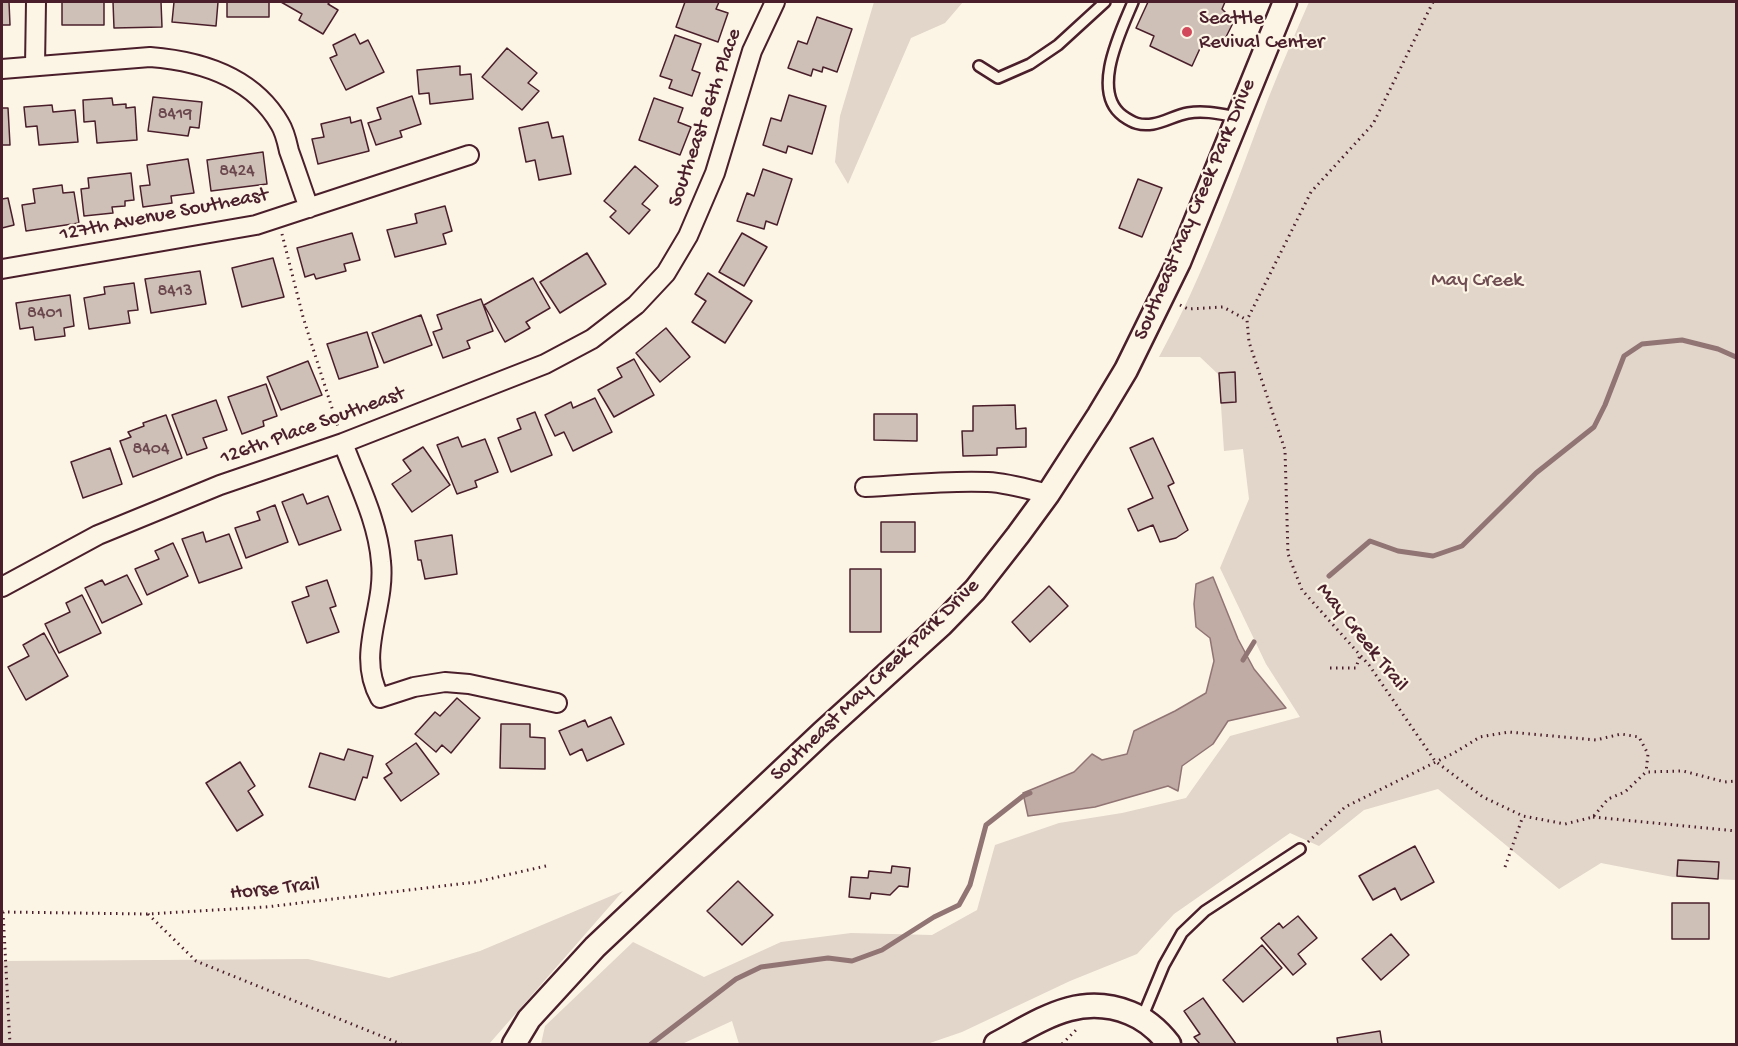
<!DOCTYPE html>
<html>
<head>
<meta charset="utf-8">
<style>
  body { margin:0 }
  #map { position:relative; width:1738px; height:1046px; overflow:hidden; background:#fcf5e5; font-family:"Gochi Hand",sans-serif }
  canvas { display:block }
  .frame { position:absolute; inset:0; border:3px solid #4a1f2b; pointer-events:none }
</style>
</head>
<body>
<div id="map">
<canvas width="1738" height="1046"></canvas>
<div class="frame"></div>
</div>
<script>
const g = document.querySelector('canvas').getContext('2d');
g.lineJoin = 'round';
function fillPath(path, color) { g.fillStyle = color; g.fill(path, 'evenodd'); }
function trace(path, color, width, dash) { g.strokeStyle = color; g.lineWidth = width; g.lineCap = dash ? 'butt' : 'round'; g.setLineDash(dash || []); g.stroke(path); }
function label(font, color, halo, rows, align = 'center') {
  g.font = font + ' "Gochi Hand",sans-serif'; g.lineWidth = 4.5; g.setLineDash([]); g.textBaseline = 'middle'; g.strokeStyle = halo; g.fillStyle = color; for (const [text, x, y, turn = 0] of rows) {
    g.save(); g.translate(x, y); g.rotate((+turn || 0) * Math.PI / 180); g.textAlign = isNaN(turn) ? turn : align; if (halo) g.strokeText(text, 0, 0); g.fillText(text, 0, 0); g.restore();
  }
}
const green = new Path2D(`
  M 874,2 L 963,2 L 945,23 L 911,38 L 848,184 L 835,162 L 840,116 Z
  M 1309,2 L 1736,2 L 1736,880 L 1673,877 L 1601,863 L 1559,889 L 1438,789 L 1364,810 L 1319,846 L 1290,833 L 1174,914 L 1137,954 L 1070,981 L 962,1032 L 927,1044 L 739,1044 L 732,1021 L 682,1044 L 541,1044 L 545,1026 L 633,942 L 704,977 L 781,942 L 851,933 L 932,935 L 977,910 L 995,845 L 1059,823 L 1122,813 L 1186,798 L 1230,736 L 1300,717 L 1266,664 L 1220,568 L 1249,499 L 1243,449 L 1224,451 L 1219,375 L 1200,357 L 1159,357 C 1204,275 1235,187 1268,99 C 1281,66 1295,34 1309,2 Z
  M 623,891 L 489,1044 L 2,1044 L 2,961 L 308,959 L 389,978 L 480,951 Z`);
const water = new Path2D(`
  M 1213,577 L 1238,639 L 1254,669 L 1286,708 L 1228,721 L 1213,744 L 1182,766 L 1178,791 L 1168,786 L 1095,807 L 1028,816 L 1023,793 L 1074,772 L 1092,754 L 1102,760 L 1127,754 L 1134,731 L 1175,711 L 1206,693 L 1214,661 L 1210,638 L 1196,627 L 1194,604 L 1196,584 Z`);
const stream = new Path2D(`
  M 1329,576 L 1370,541 L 1398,551 L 1433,556 L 1462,546 L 1536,473 L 1594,427 L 1605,405 L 1624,356 L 1642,344 L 1682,340 L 1718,349 L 1736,357
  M 1243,660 L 1254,642
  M 651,1044 L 736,979 L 761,967 L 828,958 L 852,961 L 882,950 L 934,917 L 959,905 L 970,885 L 986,825 L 1023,796 L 1030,793`);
const building = new Path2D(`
  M 2,2 L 9,2 L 10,25 L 2,25 Z
  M 62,2 L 104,2 L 104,25 L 62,25 Z
  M 113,2 L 161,2 L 162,27 L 114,28 Z
  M 174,2 L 218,2 L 216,26 L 172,22 Z
  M 227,2 L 269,2 L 269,17 L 227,17 Z
  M 281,2 L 330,2 L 328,4 L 338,10 L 323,34 L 299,20 L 302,14 Z
  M 685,2 L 719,2 L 716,9 L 728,13 L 718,42 L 676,27 Z
  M 1148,2 L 1225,2 L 1222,9 L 1234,21 L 1222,45 L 1202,44 L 1192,66 L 1150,46 L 1154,36 L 1136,28 Z
  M 817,17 L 852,29 L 837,72 L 823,67 L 822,72 L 813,69 L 811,76 L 788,68 L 798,41 L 807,44 Z
  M 355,34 L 360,44 L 368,40 L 384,72 L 346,90 L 330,58 L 337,55 L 333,45 Z
  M 675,35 L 701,44 L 692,70 L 700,73 L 692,96 L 669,88 L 672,80 L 660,76 Z
  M 507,48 L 537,73 L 528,83 L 539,91 L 522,110 L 482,77 Z
  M 460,66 L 460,75 L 471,74 L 473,99 L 430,104 L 429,93 L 419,94 L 417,70 Z
  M 789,95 L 826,106 L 812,154 L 788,146 L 786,153 L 763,145 L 771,118 L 781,121 Z
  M 412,96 L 421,124 L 400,131 L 402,137 L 376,145 L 368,123 L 381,119 L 377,108 Z
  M 153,97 L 202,102 L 199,128 L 190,127 L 188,136 L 148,131 Z
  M 112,98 L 113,105 L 126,104 L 126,108 L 135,107 L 137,140 L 97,143 L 95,121 L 84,122 L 83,100 Z
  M 654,98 L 683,108 L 678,122 L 691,127 L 680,155 L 639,140 Z
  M 52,105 L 53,112 L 75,110 L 78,142 L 39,145 L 37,126 L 26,127 L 24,107 Z
  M 2,108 L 8,108 L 10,145 L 2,145 Z
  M 350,117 L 351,123 L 361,120 L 369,151 L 318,164 L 312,139 L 324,137 L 321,124 Z
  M 548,122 L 552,138 L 563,136 L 571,174 L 539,180 L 535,160 L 526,162 L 519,128 Z
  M 263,152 L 267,184 L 211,191 L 207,160 Z
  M 188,159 L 194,193 L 171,196 L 172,203 L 143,207 L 140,186 L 150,185 L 147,165 Z
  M 635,166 L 658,186 L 642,204 L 650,210 L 629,234 L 610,217 L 616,211 L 604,201 Z
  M 763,169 L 792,179 L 777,225 L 766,221 L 764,229 L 737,221 L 747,193 L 754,196 Z
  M 131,173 L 134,200 L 125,201 L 125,206 L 112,207 L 113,213 L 84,216 L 81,189 L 89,188 L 88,178 Z
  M 1138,179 L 1162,188 L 1142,237 L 1119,228 Z
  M 62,185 L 63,193 L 74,192 L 79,223 L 26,231 L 22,205 L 35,203 L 33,189 Z
  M 8,198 L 14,225 L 2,228 L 2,199 Z
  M 445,206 L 452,231 L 443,234 L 446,244 L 395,257 L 387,230 L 417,223 L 415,214 Z
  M 352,233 L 360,260 L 344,264 L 346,271 L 316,279 L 314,274 L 305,277 L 297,248 Z
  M 742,233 L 767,247 L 744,286 L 719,272 Z
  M 587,253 L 606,284 L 560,313 L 540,282 Z
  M 273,258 L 284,297 L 242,307 L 232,268 Z
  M 200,271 L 206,304 L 151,313 L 145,279 Z
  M 708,273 L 752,301 L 725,343 L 692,322 L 706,301 L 695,294 Z
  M 533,278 L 550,308 L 526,322 L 530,328 L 505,342 L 484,305 Z
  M 134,283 L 138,310 L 128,311 L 130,323 L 89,329 L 84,298 L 105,294 L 104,287 Z
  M 70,295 L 74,326 L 64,328 L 65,336 L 35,340 L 33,327 L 20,329 L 16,303 Z
  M 481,299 L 493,331 L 467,341 L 470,348 L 443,358 L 433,332 L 442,329 L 437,315 Z
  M 421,315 L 432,345 L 384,363 L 372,333 Z
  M 666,328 L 690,357 L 660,382 L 636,353 Z
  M 367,332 L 378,367 L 339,379 L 327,344 Z
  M 634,359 L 654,395 L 614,417 L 598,390 L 622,377 L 617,368 Z
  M 308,361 L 322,395 L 281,410 L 267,377 Z
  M 1235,372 L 1236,402 L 1221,403 L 1219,373 Z
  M 266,384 L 277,416 L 263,421 L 264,426 L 242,434 L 228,397 Z
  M 595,398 L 612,432 L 573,451 L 564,432 L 555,436 L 545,415 L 571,402 L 573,408 Z
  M 216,400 L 227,430 L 203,438 L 207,448 L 187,455 L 172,415 Z
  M 1015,405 L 1016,429 L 1026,428 L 1026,447 L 997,448 L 997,455 L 963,456 L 962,431 L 973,431 L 973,406 Z
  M 535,412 L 552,455 L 511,472 L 498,438 L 521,429 L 517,419 Z
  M 874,414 L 917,414 L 917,441 L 874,440 Z
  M 166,415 L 182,458 L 133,477 L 120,441 L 131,437 L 128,432 L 144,426 L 143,423 Z
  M 458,437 L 462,447 L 485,439 L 498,472 L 475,481 L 477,487 L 457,494 L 437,445 Z
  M 1153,438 L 1174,483 L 1168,486 L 1188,530 L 1176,538 L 1160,542 L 1153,525 L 1138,531 L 1128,509 L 1153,498 L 1130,448 Z
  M 423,447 L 450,485 L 412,512 L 392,484 L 411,471 L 403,460 Z
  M 110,448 L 122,484 L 83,498 L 71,462 Z
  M 303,494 L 307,504 L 328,496 L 341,530 L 299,545 L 282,502 Z
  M 275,505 L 288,542 L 246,558 L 235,528 L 260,520 L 257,512 Z
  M 881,522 L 915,522 L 915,552 L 881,552 Z
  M 203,532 L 206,542 L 229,534 L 242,568 L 199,583 L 182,539 Z
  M 452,535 L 457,574 L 425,579 L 421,560 L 418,560 L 415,541 Z
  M 173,543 L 188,576 L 147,595 L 135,569 L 159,559 L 155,551 Z
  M 850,569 L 881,569 L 881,632 L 850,632 Z
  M 127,575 L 142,604 L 102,623 L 85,588 L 102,580 L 105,585 Z
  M 327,580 L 336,606 L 330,608 L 339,632 L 307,643 L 292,602 L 309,596 L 306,587 Z
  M 1049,586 L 1068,606 L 1030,642 L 1012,622 Z
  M 82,595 L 101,633 L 59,653 L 45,624 L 70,612 L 66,603 Z
  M 44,633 L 68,676 L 26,700 L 8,667 L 29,656 L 23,645 Z
  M 457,698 L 480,718 L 451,753 L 442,745 L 436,752 L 415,734 L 435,712 L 440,716 Z
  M 611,717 L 624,744 L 587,761 L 582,749 L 570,755 L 559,731 L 585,720 L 588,727 Z
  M 501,724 L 530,724 L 530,737 L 545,738 L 545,769 L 500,768 Z
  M 416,743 L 439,774 L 401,801 L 384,778 L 392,773 L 386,764 Z
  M 348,749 L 373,756 L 367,778 L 363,777 L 355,800 L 309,787 L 320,753 L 344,760 Z
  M 240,762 L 255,786 L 248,791 L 263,815 L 237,831 L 206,783 Z
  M 1415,846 L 1434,882 L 1401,900 L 1395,888 L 1373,900 L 1359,876 Z
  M 1678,860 L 1719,862 L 1718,879 L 1677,876 Z
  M 892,866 L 910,868 L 908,887 L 899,886 L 890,895 L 871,893 L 870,899 L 849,897 L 851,877 L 868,878 L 869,871 L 891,873 Z
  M 738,881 L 773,915 L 742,945 L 707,911 Z
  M 1672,903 L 1709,903 L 1709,939 L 1672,939 Z
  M 1298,916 L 1317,938 L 1298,954 L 1306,964 L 1293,975 L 1261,938 L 1279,923 L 1283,928 Z
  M 1391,934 L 1409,955 L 1381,980 L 1362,959 Z
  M 1262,945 L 1282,968 L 1243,1002 L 1223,980 Z
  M 1203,998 L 1236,1044 L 1200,1044 L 1194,1037 L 1200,1034 L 1184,1011 Z
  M 1380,1031 L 1382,1044 L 1338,1044 L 1337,1038 Z`);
const path = new Path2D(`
  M 1433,2 L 1373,124 L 1311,192 L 1247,320 L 1249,342 L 1285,450 L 1288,554 L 1302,590 L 1369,665 L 1435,761 L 1483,797 L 1523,816 L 1565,824 L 1593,817 L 1608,799 L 1625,792 L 1646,772 L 1683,771 L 1725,782 L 1736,781
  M 282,234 L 303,317 L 338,427
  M 1180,305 L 1188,309 L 1223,307 L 1247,320
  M 1330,668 L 1356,668 L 1360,655
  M 1593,817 L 1736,831
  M 1308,842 L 1345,807 L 1454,753 L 1480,737 L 1509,732 L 1596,740 L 1621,734 L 1639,737 L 1648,754 L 1646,772
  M 1505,867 L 1523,816
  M 2,912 L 148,914 L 266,907 L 476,882 L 550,865
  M 3,912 L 10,1044
  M 148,914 L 196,961 L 401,1044
  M 1062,1044 L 1077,1029`);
const service = new Path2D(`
  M 1133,2 C 1121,31 1090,92 1123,116 C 1133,123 1140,126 1153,124 C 1165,122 1176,115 1188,113 C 1204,110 1221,114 1238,117
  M 979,66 L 998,78 L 1030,64 L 1058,45 L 1105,2
  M 1142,1018 L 1164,965 L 1182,933 L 1205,911 L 1300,849`);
const minor = new Path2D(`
  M 35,66 L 36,2
  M 2,69 L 150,57 C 201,61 253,77 280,124 C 285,132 287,142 289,151 C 296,170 302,189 309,208
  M 2,269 L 256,225 L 469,155
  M 343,443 C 357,481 378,521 381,562 C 386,609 355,653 380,698 L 414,687 L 445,682 L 469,684 L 557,703
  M 865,487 C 906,485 947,480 988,482 C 1008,483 1028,489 1048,494
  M 2,587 L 98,535 L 220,485 L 343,443 L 545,364 L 592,339 L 636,305 L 666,273 L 688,236 L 715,173 L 752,51 L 775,2`);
const tertiary = new Path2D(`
  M 514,1044 L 529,1019 L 595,947 L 823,732 L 941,625 L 975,590 L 1018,535 L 1048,494 L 1099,415 L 1126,370 L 1153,315 L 1179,262 L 1285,2
  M 996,1044 C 1040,1021 1078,992 1130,1013 C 1145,1019 1159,1031 1169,1044`);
const markers = [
  [1187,32,6,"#d1495b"]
];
const numberNames = [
  ["8419",175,115],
  ["8424",237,172],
  ["8413",175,292],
  ["8401",45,314],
  ["8404",151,450]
];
const poiNames = [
  ["Seattle",1199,20],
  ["Revival Center",1199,44]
];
const streetNames = [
  ["Southeast 86th Place",706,118,-71],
  ["Southeast May Creek Park Drive",1196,210,-67],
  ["127th Avenue Southeast",164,216,-11],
  ["126th Place Southeast",313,427,-20],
  ["May Creek Trail",1361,638,51],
  ["Southeast May Creek Park Drive",876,681,-44],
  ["Horse Trail",275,890,-6]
];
const parkNames = [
  ["May Creek",1477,282]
];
fillPath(green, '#e2d5ca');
fillPath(water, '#c0aca5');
trace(water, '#917474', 1.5);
trace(stream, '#917474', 5);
fillPath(building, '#cfc0b7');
trace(building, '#4a1f2b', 1.5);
trace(service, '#4a1f2b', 14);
trace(minor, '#4a1f2b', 22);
trace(tertiary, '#4a1f2b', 27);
trace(path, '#4a1f2b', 3, [1.5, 4.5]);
trace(service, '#fcf5e5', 9);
trace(minor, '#fcf5e5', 18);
trace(tertiary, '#fcf5e5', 22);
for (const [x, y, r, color] of markers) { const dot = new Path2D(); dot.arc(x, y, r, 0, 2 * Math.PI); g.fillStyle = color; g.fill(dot); trace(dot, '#fcf5e5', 2); }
label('18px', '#6b474e', null, numberNames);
label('21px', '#4a1f2b', '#fcf5e5', poiNames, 'left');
label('21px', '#4a1f2b', '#fcf5e5', streetNames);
label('21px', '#704c53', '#fcf5e5', parkNames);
</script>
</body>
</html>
